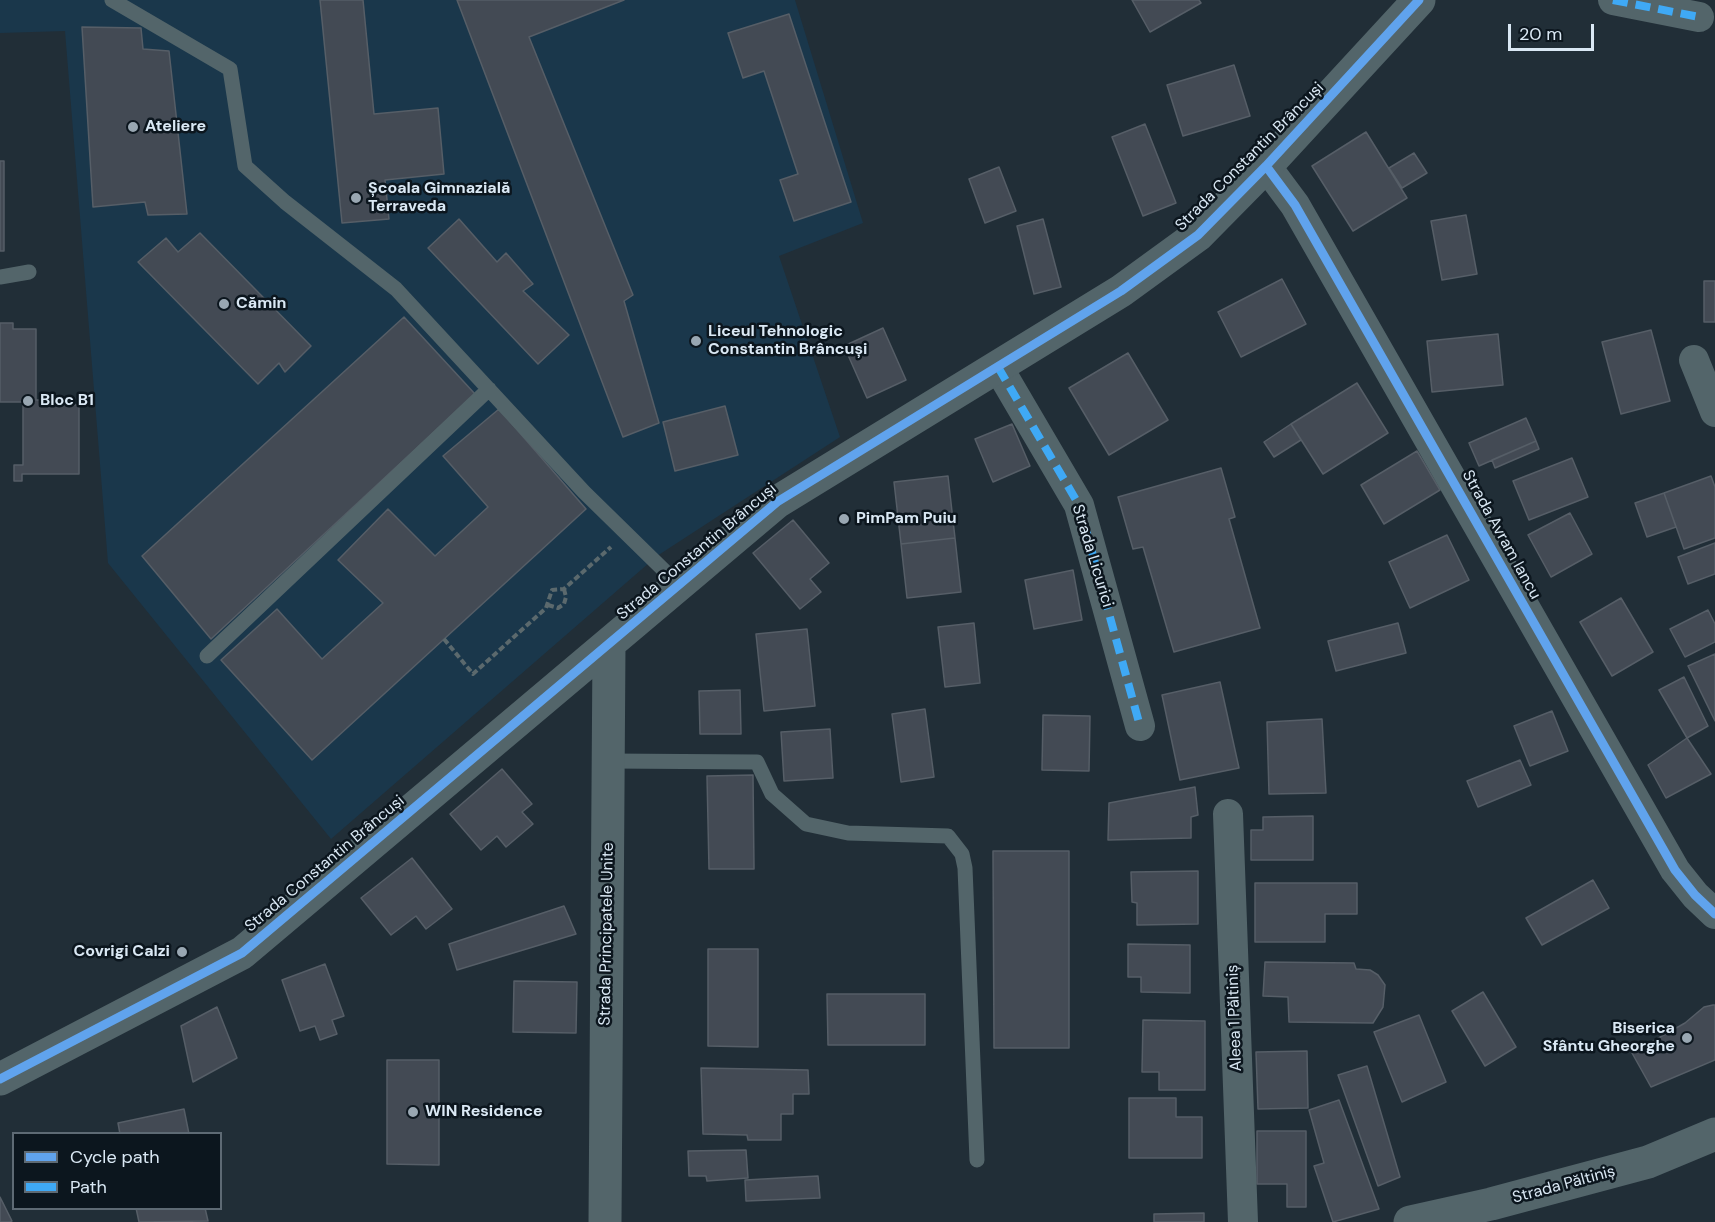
<!DOCTYPE html>
<html>
<head>
<meta charset="utf-8">
<style>
  body { margin:0 }
  #map { position:relative; width:1715px; height:1222px; overflow:hidden; background:#212e37; font-family:"DM Sans",sans-serif }
  canvas { display:block }
  .legend { position:absolute; left:12px; top:1132px; width:210px; height:78px; box-sizing:border-box; background:#0c161e; border:2px solid #5e6a74; margin:0; padding:8px 10px; list-style:none; font-size:18px; color:#dae8f4 }
  .legend li { display:flex; align-items:center; gap:12px; height:30px }
  .legend b { width:30px; border:2px solid #5e6a74 }
  .scale { position:absolute; left:1508px; top:24px; width:86px; height:27px; box-sizing:border-box; border:3px solid #dae8f4; border-top:0; padding-left:8px; font-size:18px; line-height:21px; white-space:nowrap; color:#dae8f4; -webkit-text-stroke:4px #0c161e; paint-order:stroke }
</style>
</head>
<body>
<div id="map">
<canvas width="1715" height="1222"></canvas>
<ul class="legend">
<li><b style="height:8px;background:#60a3ed"></b>Cycle path</li>
<li><b style="height:8px;background:#3fa9f5"></b>Path</li>
</ul>
<div class="scale">20 m</div>
</div>
<script>
const g = document.querySelector('canvas').getContext('2d');
g.lineJoin = 'round';
function fillPath(path, color) { g.fillStyle = color; g.fill(path, 'evenodd'); }
function trace(path, color, width, dash) { g.strokeStyle = color; g.lineWidth = width; g.lineCap = dash ? 'butt' : 'round'; g.setLineDash(dash || []); g.stroke(path); }
function label(font, color, halo, rows, align = 'center') {
  g.font = font + ' "DM Sans",sans-serif'; g.lineWidth = 5; g.setLineDash([]); g.textBaseline = 'middle'; g.strokeStyle = halo; g.fillStyle = color; for (const [text, x, y, turn = 0] of rows) {
    g.save(); g.translate(x, y); g.rotate((+turn || 0) * Math.PI / 180); g.textAlign = isNaN(turn) ? turn : align; if (halo) g.strokeText(text, 0, 0); g.fillText(text, 0, 0); g.restore();
  }
}
const built = new Path2D(`
  M 0,0 L 795,0 L 863,223 L 779,256 L 840,437 L 657,556 L 331,839 L 108,563 L 65,31 L 0,33 Z`);
const building = new Path2D(`
  M 320,0 L 363,0 L 374,114 L 438,108 L 444,174 L 385,180 L 389,219 L 342,223 Z
  M 457,0 L 624,0 L 529,37 L 633,295 L 624,301 L 659,423 L 623,437 Z
  M 1132,0 L 1199,0 L 1201,3 L 1150,32 Z
  M 789,14 L 851,202 L 794,221 L 780,180 L 798,174 L 764,71 L 743,78 L 728,33 Z
  M 82,27 L 141,28 L 143,49 L 169,51 L 187,214 L 148,215 L 145,202 L 93,207 Z
  M 1234,65 L 1250,116 L 1183,136 L 1167,85 Z
  M 1145,124 L 1176,203 L 1143,216 L 1112,137 Z
  M 1366,132 L 1407,198 L 1353,231 L 1312,166 Z
  M 1414,153 L 1427,173 L 1402,188 L 1389,168 Z
  M 0,161 L 4,161 L 4,251 L 0,251 Z
  M 999,167 L 1016,211 L 985,223 L 969,179 Z
  M 1466,215 L 1477,274 L 1442,280 L 1431,221 Z
  M 459,219 L 497,262 L 506,253 L 533,284 L 523,291 L 569,335 L 538,364 L 428,248 Z
  M 1043,219 L 1061,287 L 1034,294 L 1017,226 Z
  M 200,233 L 311,346 L 285,372 L 279,363 L 258,384 L 138,262 L 166,238 L 178,252 Z
  M 1282,279 L 1306,324 L 1241,357 L 1218,312 Z
  M 1704,281 L 1715,281 L 1715,322 L 1704,322 Z
  M 404,317 L 475,394 L 211,639 L 142,556 Z
  M 0,323 L 13,323 L 13,329 L 36,329 L 36,400 L 56,400 L 56,405 L 79,405 L 79,474 L 22,474 L 22,481 L 14,481 L 14,465 L 23,465 L 23,402 L 0,402 Z
  M 883,328 L 906,380 L 867,398 L 844,346 Z
  M 1651,330 L 1670,401 L 1621,414 L 1602,342 Z
  M 1498,334 L 1503,385 L 1432,392 L 1427,341 Z
  M 1128,353 L 1168,420 L 1109,455 L 1069,388 Z
  M 1357,383 L 1388,433 L 1323,474 L 1291,424 Z
  M 725,406 L 738,455 L 675,471 L 663,422 Z
  M 499,409 L 586,509 L 312,760 L 221,660 L 277,609 L 322,659 L 383,603 L 338,560 L 388,509 L 435,556 L 488,507 L 443,456 Z
  M 1526,418 L 1536,441 L 1479,466 L 1469,443 Z
  M 1012,424 L 1030,466 L 993,482 L 975,439 Z
  M 1291,424 L 1301,440 L 1274,457 L 1264,442 Z
  M 1536,441 L 1539,449 L 1495,468 L 1492,460 Z
  M 1417,451 L 1440,490 L 1384,524 L 1361,485 Z
  M 1572,458 L 1588,497 L 1529,520 L 1513,481 Z
  M 1221,468 L 1235,517 L 1229,519 L 1260,628 L 1174,652 L 1143,547 L 1133,549 L 1118,497 Z
  M 948,476 L 955,538 L 901,544 L 894,482 Z
  M 1711,476 L 1715,487 L 1715,538 L 1684,549 L 1664,493 Z
  M 1664,493 L 1676,527 L 1647,537 L 1635,503 Z
  M 1570,513 L 1592,554 L 1551,577 L 1528,535 Z
  M 793,520 L 829,563 L 810,579 L 821,592 L 800,609 L 753,553 Z
  M 1447,535 L 1469,580 L 1410,608 L 1389,562 Z
  M 955,538 L 961,592 L 907,598 L 901,544 Z
  M 1715,543 L 1715,574 L 1688,584 L 1678,557 Z
  M 1073,570 L 1082,620 L 1034,629 L 1025,580 Z
  M 1621,598 L 1653,652 L 1612,676 L 1580,622 Z
  M 1708,610 L 1715,624 L 1715,642 L 1685,657 L 1670,629 Z
  M 974,623 L 980,683 L 945,687 L 938,627 Z
  M 1398,623 L 1406,653 L 1336,671 L 1328,641 Z
  M 807,629 L 815,706 L 764,711 L 756,634 Z
  M 1715,654 L 1715,721 L 1688,666 Z
  M 1684,677 L 1708,726 L 1687,738 L 1659,690 Z
  M 1220,682 L 1239,768 L 1180,780 L 1162,695 Z
  M 740,690 L 741,734 L 700,734 L 699,691 Z
  M 925,709 L 934,777 L 901,782 L 892,714 Z
  M 1552,711 L 1568,751 L 1530,766 L 1514,726 Z
  M 1043,715 L 1090,716 L 1089,771 L 1042,770 Z
  M 1322,719 L 1326,793 L 1269,794 L 1267,722 Z
  M 830,729 L 833,778 L 784,781 L 781,732 Z
  M 1687,738 L 1711,774 L 1666,798 L 1648,765 Z
  M 1520,760 L 1531,785 L 1478,807 L 1467,781 Z
  M 502,769 L 532,804 L 522,812 L 533,824 L 506,847 L 497,836 L 481,850 L 450,814 Z
  M 753,775 L 754,869 L 709,869 L 707,776 Z
  M 1195,787 L 1198,815 L 1191,817 L 1191,838 L 1108,840 L 1109,803 Z
  M 1313,816 L 1313,860 L 1251,860 L 1251,830 L 1263,830 L 1263,817 Z
  M 993,851 L 1069,851 L 1069,1048 L 994,1048 Z
  M 412,858 L 452,909 L 426,929 L 416,916 L 391,935 L 361,898 Z
  M 1198,871 L 1198,924 L 1137,925 L 1137,903 L 1132,902 L 1131,872 Z
  M 1593,880 L 1609,908 L 1542,945 L 1526,918 Z
  M 1255,883 L 1357,883 L 1357,914 L 1325,914 L 1325,942 L 1255,942 Z
  M 564,906 L 576,934 L 457,970 L 449,944 Z
  M 1128,944 L 1190,945 L 1190,993 L 1141,992 L 1141,977 L 1128,977 Z
  M 708,949 L 758,949 L 758,1047 L 708,1046 Z
  M 1265,962 L 1354,963 L 1356,969 L 1370,970 L 1378,975 L 1385,985 L 1383,1007 L 1373,1023 L 1289,1022 L 1288,997 L 1263,996 Z
  M 325,964 L 344,1016 L 332,1020 L 337,1034 L 320,1040 L 315,1026 L 300,1031 L 282,980 Z
  M 514,981 L 577,982 L 576,1033 L 513,1032 Z
  M 1483,992 L 1516,1047 L 1485,1066 L 1452,1011 Z
  M 827,994 L 925,994 L 925,1045 L 828,1045 Z
  M 1713,1005 L 1715,1005 L 1715,1060 L 1651,1087 L 1632,1053 L 1685,1023 L 1704,1007 Z
  M 217,1007 L 237,1058 L 193,1082 L 181,1026 Z
  M 1419,1015 L 1446,1082 L 1402,1102 L 1374,1032 Z
  M 1143,1020 L 1205,1021 L 1205,1090 L 1159,1090 L 1159,1072 L 1142,1072 Z
  M 1307,1051 L 1308,1108 L 1258,1109 L 1256,1052 Z
  M 387,1060 L 439,1060 L 439,1165 L 387,1164 Z
  M 1367,1066 L 1400,1177 L 1378,1186 L 1338,1075 Z
  M 701,1068 L 808,1070 L 809,1094 L 793,1094 L 793,1114 L 781,1114 L 781,1140 L 748,1140 L 747,1135 L 703,1134 Z
  M 1129,1098 L 1176,1098 L 1176,1117 L 1202,1117 L 1202,1158 L 1129,1158 Z
  M 1339,1100 L 1379,1209 L 1333,1222 L 1314,1166 L 1324,1163 L 1309,1110 Z
  M 184,1109 L 189,1134 L 120,1134 L 118,1123 Z
  M 1257,1131 L 1306,1131 L 1306,1207 L 1287,1207 L 1287,1184 L 1257,1184 Z
  M 746,1150 L 748,1178 L 707,1181 L 706,1176 L 689,1176 L 688,1151 Z
  M 818,1176 L 820,1198 L 746,1201 L 745,1180 Z
  M 0,1197 L 12,1221 L 10,1222 L 0,1222 Z
  M 136,1208 L 205,1208 L 208,1221 L 139,1222 Z
  M 1204,1213 L 1204,1222 L 1154,1222 L 1154,1214 Z`);
const path = new Path2D(`
  M 548,605 L 558,608 L 564,604 L 566,597 L 564,589
  M 444,639 L 473,674 L 546,608 L 552,590 L 564,589 L 611,547`);
const service = new Path2D(`
  M 112,0 L 230,69 L 245,166 L 285,202 L 396,289 L 584,492 L 679,585
  M 0,277 L 29,272
  M 207,656 L 489,389
  M 609,761 L 757,762 L 772,794 L 806,824 L 848,833 L 948,836 L 962,854 L 965,868 L 977,1160`);
const minor = new Path2D(`
  M 1613,0 L 1699,17
  M 1266,166 L 1295,205 L 1675,870 L 1695,895 L 1715,914
  M 1694,360 L 1715,412
  M 998,367 L 1079,505 L 1140,726
  M 1228,814 L 1243,1222`);
const tertiary = new Path2D(`
  M 0,1079 L 242,953 L 777,502 L 1121,291 L 1198,235 L 1266,166 L 1419,0
  M 605,1222 L 609,646
  M 1410,1222 L 1491,1204 L 1648,1162 L 1715,1134`);
const quiet = new Path2D(`
  M 1613,0 L 1699,17
  M 998,367 L 1079,505 L 1140,726`);
const cycleway = new Path2D(`
  M 1266,166 L 1295,205 L 1675,870 L 1695,895 L 1715,914
  M 0,1079 L 242,953 L 777,502 L 1121,291 L 1198,235 L 1266,166 L 1419,0`);
const markers = [
  [133,127,6,"#99a7b2"],
  [356,198,6,"#99a7b2"],
  [224,304,6,"#99a7b2"],
  [696,341,6,"#99a7b2"],
  [28,401,6,"#99a7b2"],
  [844,519,6,"#99a7b2"],
  [182,952,6,"#99a7b2"],
  [1687,1038,6,"#99a7b2"],
  [413,1112,6,"#99a7b2"]
];
const poiNames = [
  ["Ateliere",145,127],
  ["Școala Gimnazială",368,189],
  ["Terraveda",368,207],
  ["Cămin",236,304],
  ["Liceul Tehnologic",708,332],
  ["Constantin Brâncuși",708,350],
  ["Bloc B1",40,401],
  ["PimPam Puiu",856,519],
  ["Covrigi Calzi",170,952,"right"],
  ["Biserica",1675,1029,"right"],
  ["Sfântu Gheorghe",1675,1047,"right"],
  ["WIN Residence",425,1112]
];
const streetNames = [
  ["Strada Constantin Brâncuși",1250,157,-45],
  ["Strada Avram Iancu",1501,535,61],
  ["Strada Constantin Brâncuși",697,552,-40],
  ["Strada Licurici",1092,556,73],
  ["Strada Constantin Brâncuși",325,864,-40],
  ["Strada Principatele Unite",607,934,-89],
  ["Aleea 1 Păltiniș",1235,1018,-92],
  ["Strada Păltiniș",1564,1185,-15]
];
fillPath(built, '#1a374b');
fillPath(building, '#434a54');
trace(building, '#565e67', 1.5);
trace(path, '#5b696d', 4, [6, 3]);
trace(service, '#53656a', 15);
trace(minor, '#53656a', 30);
trace(tertiary, '#53656a', 33);
trace(quiet, '#3fa9f5', 8, [15, 8]);
trace(cycleway, '#60a3ed', 9);
for (const [x, y, r, color] of markers) { const dot = new Path2D(); dot.arc(x, y, r, 0, 2 * Math.PI); g.fillStyle = color; g.fill(dot); trace(dot, '#0c161e', 2); }
label('bold 16px', '#dae8f4', '#0c161e', poiNames, 'left');
label('16px', '#dae8f4', '#0c161e', streetNames);
</script>
</body>
</html>
